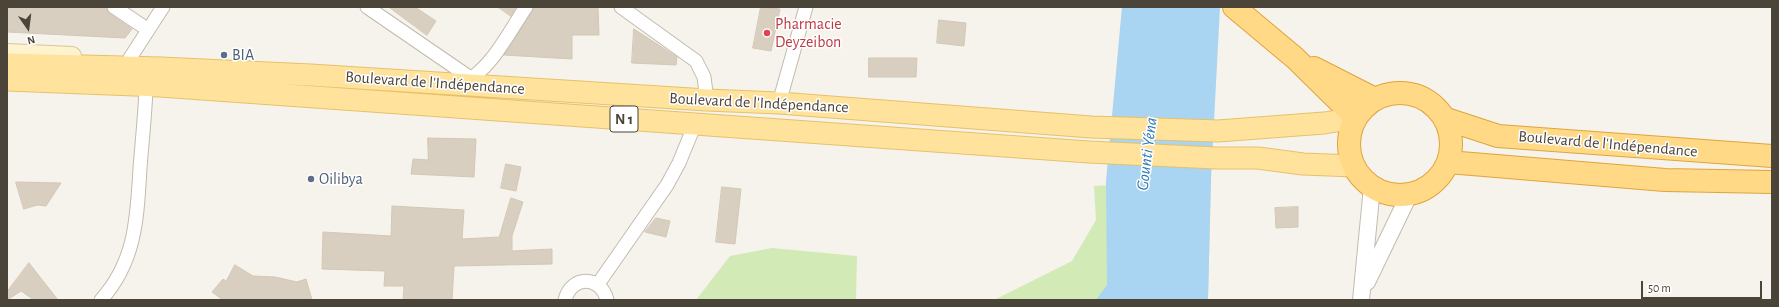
<!DOCTYPE html>
<html>
<head>
<meta charset="utf-8">
<style>
  body { margin:0 }
  #map { position:relative; width:1779px; height:307px; overflow:hidden; background:#f6f3ec; font-family:"Alegreya Sans",sans-serif }
  canvas { display:block }
  .frame { position:absolute; inset:0; border:8px solid #4b4439; pointer-events:none }
  .north { position:absolute; left:8px; top:8px; width:40px; height:40px; -webkit-text-stroke:3px #fff; paint-order:stroke; rotate:166deg; font-size:11px; font-weight:700; line-height:16px; text-align:center; color:#4b4439 }
  .north::after { content:''; display:block; margin:auto; width:14px; height:18px; background:#4b4439; clip-path:polygon(50% 0,100% 100%,50% 72%,0 100%) }
  .scale { position:absolute; left:1641px; top:281px; width:121px; height:18px; box-sizing:border-box; border:2px solid #4b4439; border-top:0; padding-left:5px; font-size:12px; line-height:14px; white-space:nowrap; color:#4b4439; -webkit-text-stroke:3px #fff; paint-order:stroke }
</style>
</head>
<body>
<div id="map">
<canvas width="1779" height="307"></canvas>
<div class="frame"></div>
<div class="north">N</div>
<div class="scale">50 m</div>
</div>
<script>
const g = document.querySelector('canvas').getContext('2d');
g.lineJoin = 'round';
function fillPath(path, color) { g.fillStyle = color; g.fill(path, 'evenodd'); }
function trace(path, color, width, dash) { g.strokeStyle = color; g.lineWidth = width; g.lineCap = dash ? 'butt' : 'round'; g.setLineDash(dash || []); g.stroke(path); }
function label(font, color, halo, rows, align = 'center') {
  g.font = font + ' "Alegreya Sans",sans-serif'; g.lineWidth = 3; g.setLineDash([]); g.textBaseline = 'middle'; g.strokeStyle = halo; g.fillStyle = color; for (const [text, x, y, turn = 0] of rows) {
    g.save(); g.translate(x, y); g.rotate((+turn || 0) * Math.PI / 180); g.textAlign = isNaN(turn) ? turn : align; if (halo) g.strokeText(text, 0, 0); g.fillText(text, 0, 0); g.restore();
  }
}
const green = new Path2D(`
  M 1211,179 L 1208,300 L 994,300 L 1072,261 L 1096,220 L 1094,186 Z
  M 772,248 L 857,256 L 856,300 L 696,300 L 730,256 Z`);
const water = new Path2D(`
  M 1122,7 L 1220,7 L 1211,179 L 1208,300 L 1096,300 L 1107,285 L 1106,181 Z`);
const building = new Path2D(`
  M 7,7 L 105,7 L 110,14 L 132,29 L 125,38 L 7,32 Z
  M 389,7 L 415,7 L 436,21 L 427,35 Z
  M 498,7 L 516,7 L 511,16 Z
  M 534,7 L 598,7 L 599,35 L 572,35 L 572,59 L 504,55 Z
  M 761,7 L 780,9 L 771,51 L 753,48 Z
  M 939,20 L 966,23 L 964,46 L 937,43 Z
  M 634,29 L 677,57 L 676,65 L 632,63 Z
  M 869,58 L 917,58 L 916,77 L 869,77 Z
  M 428,138 L 476,139 L 474,177 L 411,174 L 413,159 L 428,160 Z
  M 506,164 L 521,167 L 516,191 L 501,188 Z
  M 16,182 L 61,183 L 46,206 L 37,205 L 24,209 Z
  M 722,187 L 741,189 L 735,244 L 716,242 Z
  M 511,198 L 523,202 L 512,236 L 512,251 L 552,249 L 552,264 L 454,266 L 452,300 L 403,300 L 404,286 L 384,286 L 385,271 L 322,269 L 323,232 L 391,236 L 392,206 L 464,210 L 462,239 L 499,237 Z
  M 1298,207 L 1298,227 L 1276,228 L 1275,208 Z
  M 656,218 L 670,221 L 666,237 L 645,232 Z
  M 29,263 L 58,300 L 34,300 L 21,291 L 7,300 L 7,292 Z
  M 235,265 L 253,276 L 275,277 L 297,282 L 306,279 L 312,300 L 223,300 L 212,292 L 223,279 L 226,281 Z`);
const minor = new Path2D(`
  M 114,7 L 147,29
  M 367,7 L 472,79
  M 621,7 L 696,61 L 704,77 L 707,100
  M 130,58 L 163,7
  M 463,83 C 491,70 509,32 526,7
  M 779,103 L 806,7
  M 598,284 L 667,185 L 679,163 L 695,124
  M 101,300 C 136,261 137,218 140,168 C 142,142 145,115 146,89
  M 565,300 C 571,275 601,275 607,300`);
const tertiary = new Path2D(`
  M 1367,282 L 1409,195
  M 1361,300 L 1372,187`);
const secondary = new Path2D(`
  M 7,53 L 72,56`);
const primary = new Path2D(`
  M 7,64 L 161,68 L 311,75 L 707,100 L 779,103 L 1091,127 L 1218,131 L 1324,123 L 1356,118
  M 7,80 L 160,86 L 1089,152 L 1216,158 L 1258,158 L 1303,164 L 1354,166`);
const trunk = new Path2D(`
  M 1234,7 L 1295,58 L 1356,118
  M 1314,68 L 1375,99
  M1349 144a51 51 0 1 1 102 0a51 51 0 1 1-102 0Z
  M 1446,119 L 1498,136 L 1772,156
  M 1448,162 L 1665,180 L 1772,182`);
const markers = [
  [767,33,4,"#e0444e"],
  [224,55,4,"#5c6f8a"],
  [311,179,4,"#5c6f8a"]
];
const shields = [
  [624,119,28]
];
const shieldNames = [
  ["N 1",624,119]
];
const healthNames = [
  ["Pharmacie",775,24],
  ["Deyzeibon",775,42]
];
const serviceNames = [
  ["BIA",232,55],
  ["Oilibya",319,179]
];
const streetNames = [
  ["Boulevard de l'Indépendance",435,83,4],
  ["Boulevard de l'Indépendance",759,103,3],
  ["Boulevard de l'Indépendance",1608,144,5]
];
const waterNames = [
  ["Gounti Yéna",1147,154,-83]
];
fillPath(green, '#d2eab5');
fillPath(water, '#a9d4f2');
fillPath(building, '#d8cfc1');
trace(building, '#d3c7b4', 1);
trace(minor, '#c2bbae', 15);
trace(tertiary, '#c2bbae', 18);
trace(secondary, '#d6c79b', 20);
trace(primary, '#e6c16a', 23);
trace(trunk, '#e0a43c', 24);
trace(minor, '#fff', 13);
trace(tertiary, '#fff', 16);
trace(secondary, '#fff3cd', 18);
trace(primary, '#ffe39c', 21);
trace(trunk, '#ffd985', 22);
for (const [x, y, r, color] of markers) { const dot = new Path2D(); dot.arc(x, y, r, 0, 2 * Math.PI); g.fillStyle = color; g.fill(dot); trace(dot, '#fff', 1.5); }
for (const [x, y, w] of shields) { const box = new Path2D(); box.roundRect(x - w / 2, y - 13, w, 26, 3); g.fillStyle = '#fff'; g.fill(box); trace(box, '#4b4439', 1); }
label('bold 15px', '#4b4439', null, shieldNames);
label('16px', '#be3a42', '#fff', healthNames, 'left');
label('16px', '#4e5e75', '#fff', serviceNames, 'left');
label('16px', '#4b4439', '#fff', streetNames);
label('italic 17px', '#2e7ab2', '#fff', waterNames);
</script>
</body>
</html>
